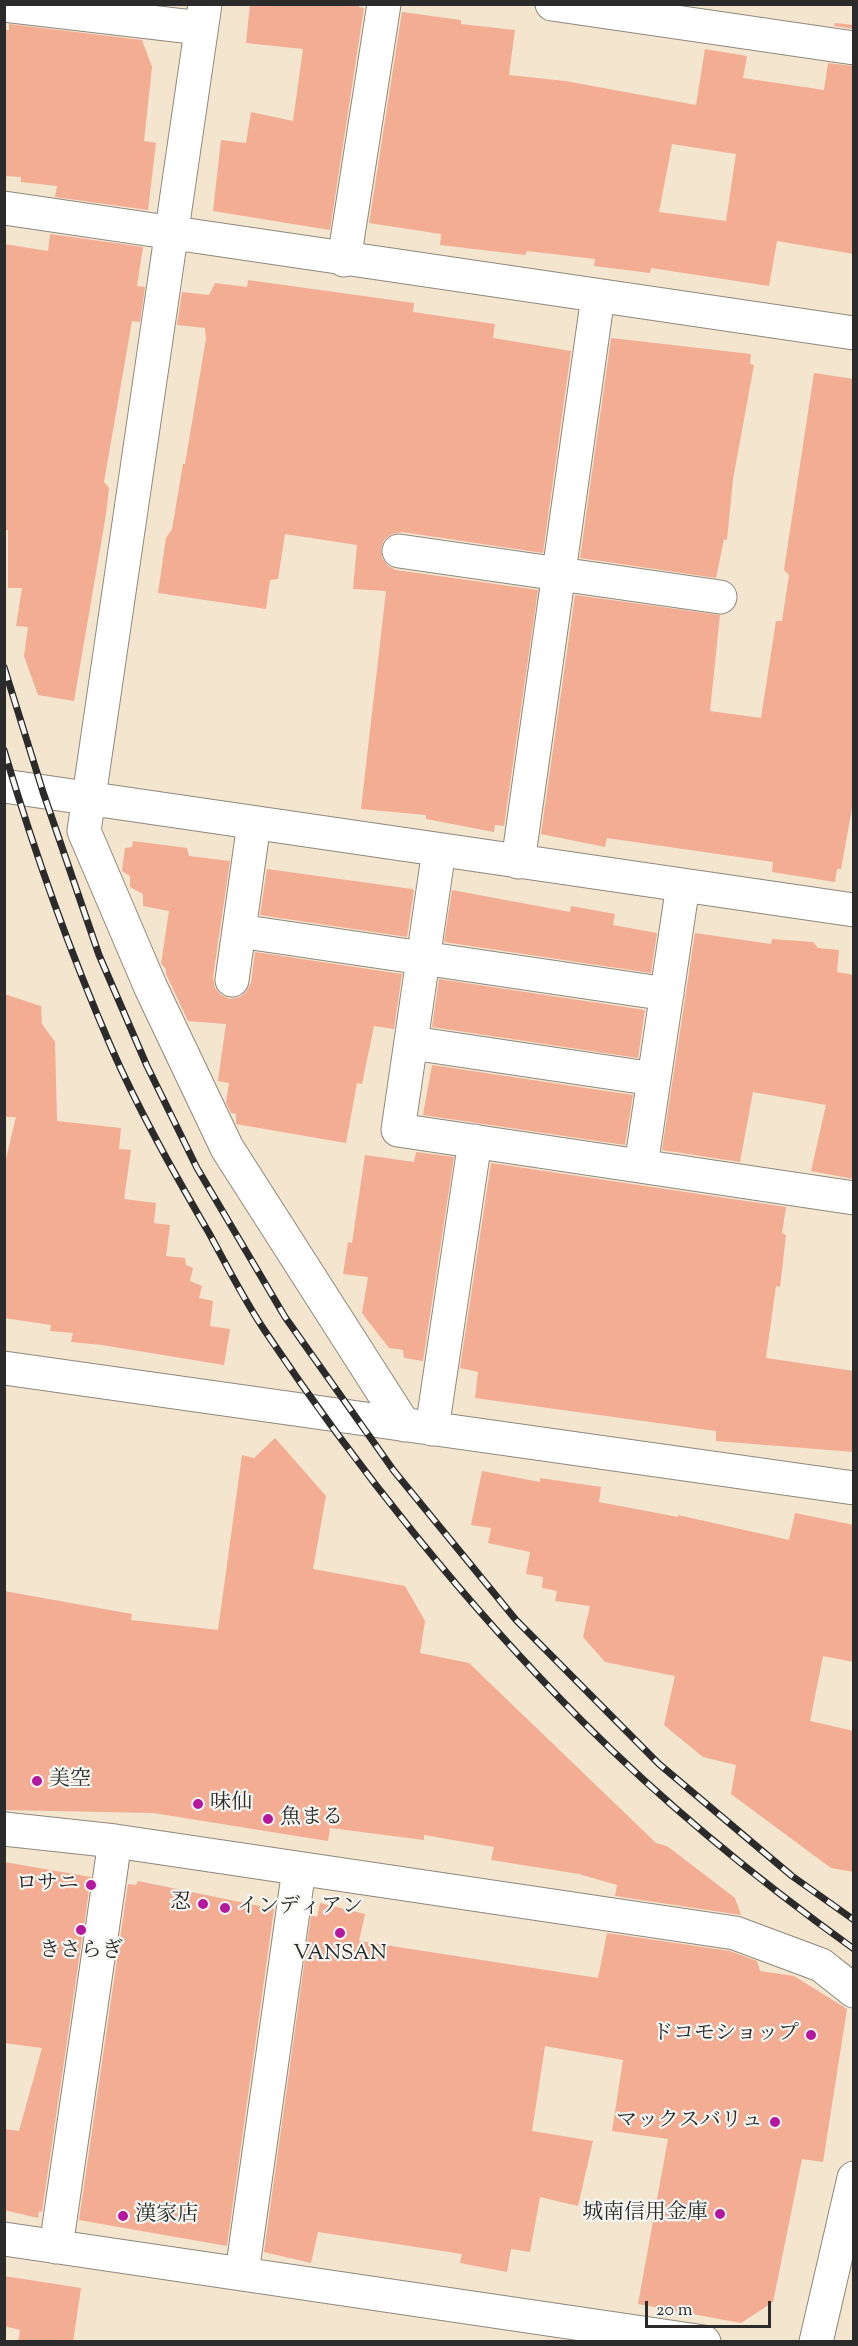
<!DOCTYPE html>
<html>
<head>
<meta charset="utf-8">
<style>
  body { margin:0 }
  #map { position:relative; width:858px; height:2346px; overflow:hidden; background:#f3e5ce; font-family:"Sorts Mill Goudy",serif }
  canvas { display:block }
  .frame { position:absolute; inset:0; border:6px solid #2b2b2b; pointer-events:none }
  .scale { position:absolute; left:645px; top:2301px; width:126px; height:27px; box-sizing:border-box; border:3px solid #2b2b2b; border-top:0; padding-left:8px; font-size:18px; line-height:21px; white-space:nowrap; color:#2b2b2b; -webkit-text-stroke:4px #f6f6f2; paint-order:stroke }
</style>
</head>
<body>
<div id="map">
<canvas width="858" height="2346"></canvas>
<div class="frame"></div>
<div class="scale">20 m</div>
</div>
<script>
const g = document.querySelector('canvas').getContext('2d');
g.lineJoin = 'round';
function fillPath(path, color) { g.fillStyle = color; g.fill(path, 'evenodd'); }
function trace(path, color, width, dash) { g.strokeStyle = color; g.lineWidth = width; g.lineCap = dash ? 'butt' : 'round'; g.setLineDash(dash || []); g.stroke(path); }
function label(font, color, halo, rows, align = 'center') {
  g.font = font + ' "Sorts Mill Goudy","Noto Serif JP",serif'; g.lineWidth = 4.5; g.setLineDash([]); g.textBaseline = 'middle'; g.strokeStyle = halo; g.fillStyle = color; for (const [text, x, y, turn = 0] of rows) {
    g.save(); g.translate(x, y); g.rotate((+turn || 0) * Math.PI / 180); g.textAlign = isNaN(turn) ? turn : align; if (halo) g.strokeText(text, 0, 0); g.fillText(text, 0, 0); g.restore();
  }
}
const building = new Path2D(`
  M 250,4 L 359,4 L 359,7 L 364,8 L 330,230 L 213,211 L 221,140 L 246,143 L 251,112 L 293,121 L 303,49 L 246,43 Z
  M 402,12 L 461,20 L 461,24 L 515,30 L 509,75 L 565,81 L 696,105 L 705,49 L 747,56 L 743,78 L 824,90 L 828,63 L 854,66 L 854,254 L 777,241 L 769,286 L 651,268 L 650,273 L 594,266 L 595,259 L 527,251 L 525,255 L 440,245 L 441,234 L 369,223 ZM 672,144 L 736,154 L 726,221 L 659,212 Z
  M 835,23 L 854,25 L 854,29 L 834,26 Z
  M 9,24 L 142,40 L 152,67 L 144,141 L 156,143 L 148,210 L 55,197 L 57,186 L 21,182 L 21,177 L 4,176 L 4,30 L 9,30 Z
  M 50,234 L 143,247 L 137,286 L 145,287 L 140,322 L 132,321 L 104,482 L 109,488 L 106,514 L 74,701 L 38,695 L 24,656 L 28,627 L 16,626 L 22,588 L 8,588 L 8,530 L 4,530 L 4,244 L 48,251 Z
  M 248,280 L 414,303 L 413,312 L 495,324 L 493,338 L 571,351 L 543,553 L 402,532 L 392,534 L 384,540 L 381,548 L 382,558 L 388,566 L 396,570 L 538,590 L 504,826 L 495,825 L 494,832 L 426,819 L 426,815 L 361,809 L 386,591 L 353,589 L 357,545 L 285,534 L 278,579 L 270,580 L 266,609 L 158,593 L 166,538 L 172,529 L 183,464 L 185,464 L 206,339 L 205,328 L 177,325 L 182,292 L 209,295 L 215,283 L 247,287 Z
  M 611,338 L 751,354 L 750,364 L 754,365 L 733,479 L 727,540 L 724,539 L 716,578 L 580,558 Z
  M 814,373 L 854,379 L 854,797 L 841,869 L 837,869 L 835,882 L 772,872 L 773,862 L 607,838 L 605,847 L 541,834 L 575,595 L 720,615 L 710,711 L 761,718 L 776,621 L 782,621 L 789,575 L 784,570 Z
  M 133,841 L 187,848 L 189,856 L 230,861 L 213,977 L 215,988 L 221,995 L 230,999 L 240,997 L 246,992 L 251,983 L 255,952 L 402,974 L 394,1029 L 374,1026 L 362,1084 L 357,1083 L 346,1143 L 236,1124 L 236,1114 L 231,1113 L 226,1103 L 229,1083 L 218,1081 L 226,1024 L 188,1021 L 166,974 L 166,969 L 161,964 L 169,911 L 143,906 L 143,894 L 130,887 L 130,876 L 122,871 L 125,848 L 132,847 Z
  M 267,869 L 412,889 L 414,890 L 407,937 L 260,915 Z
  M 452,890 L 570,912 L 571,906 L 615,914 L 613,925 L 657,933 L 651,973 L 444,942 Z
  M 695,933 L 771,944 L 772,939 L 813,942 L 818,948 L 839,950 L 837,972 L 854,975 L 854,1179 L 811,1171 L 826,1105 L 753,1092 L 740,1162 L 662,1150 Z
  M 439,979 L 645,1010 L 638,1058 L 432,1027 Z
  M 4,994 L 41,1006 L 42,1024 L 55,1042 L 57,1121 L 121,1128 L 119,1149 L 131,1150 L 124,1199 L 156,1203 L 154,1223 L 170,1225 L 166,1256 L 185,1258 L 186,1265 L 193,1268 L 190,1281 L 202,1286 L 199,1298 L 213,1301 L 210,1326 L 230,1329 L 224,1365 L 102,1345 L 71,1342 L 73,1333 L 50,1331 L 51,1325 L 4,1318 L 4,1167 L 16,1117 L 4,1117 Z
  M 432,1065 L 633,1095 L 625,1145 L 423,1115 Z
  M 416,1152 L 454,1157 L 423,1361 L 404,1358 L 403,1350 L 389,1348 L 362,1313 L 368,1277 L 343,1274 L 348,1242 L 352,1243 L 365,1155 L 414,1162 Z
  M 491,1163 L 786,1207 L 782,1233 L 786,1235 L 780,1287 L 776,1286 L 766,1358 L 854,1371 L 854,1452 L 716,1441 L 716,1431 L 475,1398 L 478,1372 L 460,1368 Z
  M 275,1438 L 326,1496 L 313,1569 L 405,1586 L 425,1621 L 420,1653 L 469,1663 L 656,1843 L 667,1846 L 735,1898 L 741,1915 L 615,1896 L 617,1885 L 579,1874 L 491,1860 L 494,1847 L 424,1835 L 424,1840 L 330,1828 L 328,1841 L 153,1813 L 4,1810 L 4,1591 L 132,1614 L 131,1620 L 218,1630 L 242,1455 L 254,1458 Z
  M 482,1471 L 540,1482 L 540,1478 L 601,1487 L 599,1502 L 678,1517 L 678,1515 L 789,1540 L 795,1513 L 854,1525 L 854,1662 L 823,1656 L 810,1721 L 854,1731 L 854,1872 L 831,1868 L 731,1794 L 736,1765 L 703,1757 L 664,1725 L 675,1676 L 605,1662 L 583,1637 L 590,1606 L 555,1601 L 557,1591 L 542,1588 L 543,1577 L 526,1574 L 530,1552 L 488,1543 L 491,1528 L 471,1525 Z
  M 4,1862 L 91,1877 L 42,2212 L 39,2211 L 38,2218 L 4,2210 L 4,2129 L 19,2131 L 42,2048 L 4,2043 Z
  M 138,1881 L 274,1909 L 227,2246 L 79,2220 L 128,1884 L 136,1885 Z
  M 320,1903 L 365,1914 L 359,1941 L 598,1978 L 607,1933 L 730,1951 L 757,1961 L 760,1971 L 794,1976 L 847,2009 L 823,2162 L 802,2159 L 773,2302 L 741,2323 L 638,2304 L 668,2139 L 612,2131 L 623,2060 L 545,2046 L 532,2131 L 593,2141 L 578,2206 L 540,2197 L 530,2252 L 511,2249 L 507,2272 L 460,2263 L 462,2254 L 318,2232 L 311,2263 L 264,2252 L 311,1915 L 317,1917 Z
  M 4,2276 L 81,2288 L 73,2342 L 18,2342 L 20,2330 L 4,2326 Z`);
const minor = new Path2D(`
  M 205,4 L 84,831 L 151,988 L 227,1148 L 404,1425
  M 552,4 L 854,48
  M 4,5 L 201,28
  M 4,208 L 854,333
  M 344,260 L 384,4
  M 399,551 L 720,597
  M 4,786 L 854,910
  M 439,850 L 398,1130 L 854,1198
  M 518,862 L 598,296
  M 239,931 L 667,994
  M 232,980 L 254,823
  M 412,1043 L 654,1079
  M 641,1166 L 683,885
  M 4,1368 L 854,1488
  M 432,1429 L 475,1141
  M 4,1829 L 115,1841 L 735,1933 L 821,1965 L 854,1991
  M 4,2239 L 704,2342
  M 56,2247 L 115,1841
  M 242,2273 L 299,1869
  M 816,2342 L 854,2178`);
const rail = new Path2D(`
  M 4,667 L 43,792 L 99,955 L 147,1066 L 197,1168 L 285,1317 L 394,1471 L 516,1620 L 659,1764 L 792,1876 L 854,1920
  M 4,750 C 34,851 69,950 111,1047 C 139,1111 174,1173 209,1233 C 227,1266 244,1300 265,1331 C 356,1467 467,1606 583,1722 C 666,1805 758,1880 854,1949`);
const markers = [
  [37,1781,6,"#b5179e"],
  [198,1804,6,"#b5179e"],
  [268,1819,6,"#b5179e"],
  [91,1885,6,"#b5179e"],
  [203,1904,6,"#b5179e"],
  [225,1908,6,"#b5179e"],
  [81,1930,6,"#b5179e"],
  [340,1933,6,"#b5179e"],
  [811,2035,6,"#b5179e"],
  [775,2122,6,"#b5179e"],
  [720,2214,6,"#b5179e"],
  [123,2216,6,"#b5179e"]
];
const poiNames = [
  ["美空",49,1781],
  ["味仙",210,1804],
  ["魚まる",280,1819],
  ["ロサニ",79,1885,"right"],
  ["忍",191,1904,"right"],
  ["インディアン",237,1908],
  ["きさらぎ",81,1952,"center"],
  ["VANSAN",340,1955,"center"],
  ["ドコモショップ",799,2035,"right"],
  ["マックスバリュ",763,2122,"right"],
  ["城南信用金庫",708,2214,"right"],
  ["漢家店",135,2216]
];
fillPath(building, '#f2ad93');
trace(minor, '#8f887c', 35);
trace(minor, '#fff', 33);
trace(rail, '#2b2b2b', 7);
trace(rail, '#f6f6f2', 4.5, [14]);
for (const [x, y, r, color] of markers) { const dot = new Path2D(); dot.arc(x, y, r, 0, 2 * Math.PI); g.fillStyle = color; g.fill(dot); trace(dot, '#f6f6f2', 2); }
label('21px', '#2b2b2b', '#f6f6f2', poiNames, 'left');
</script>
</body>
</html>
